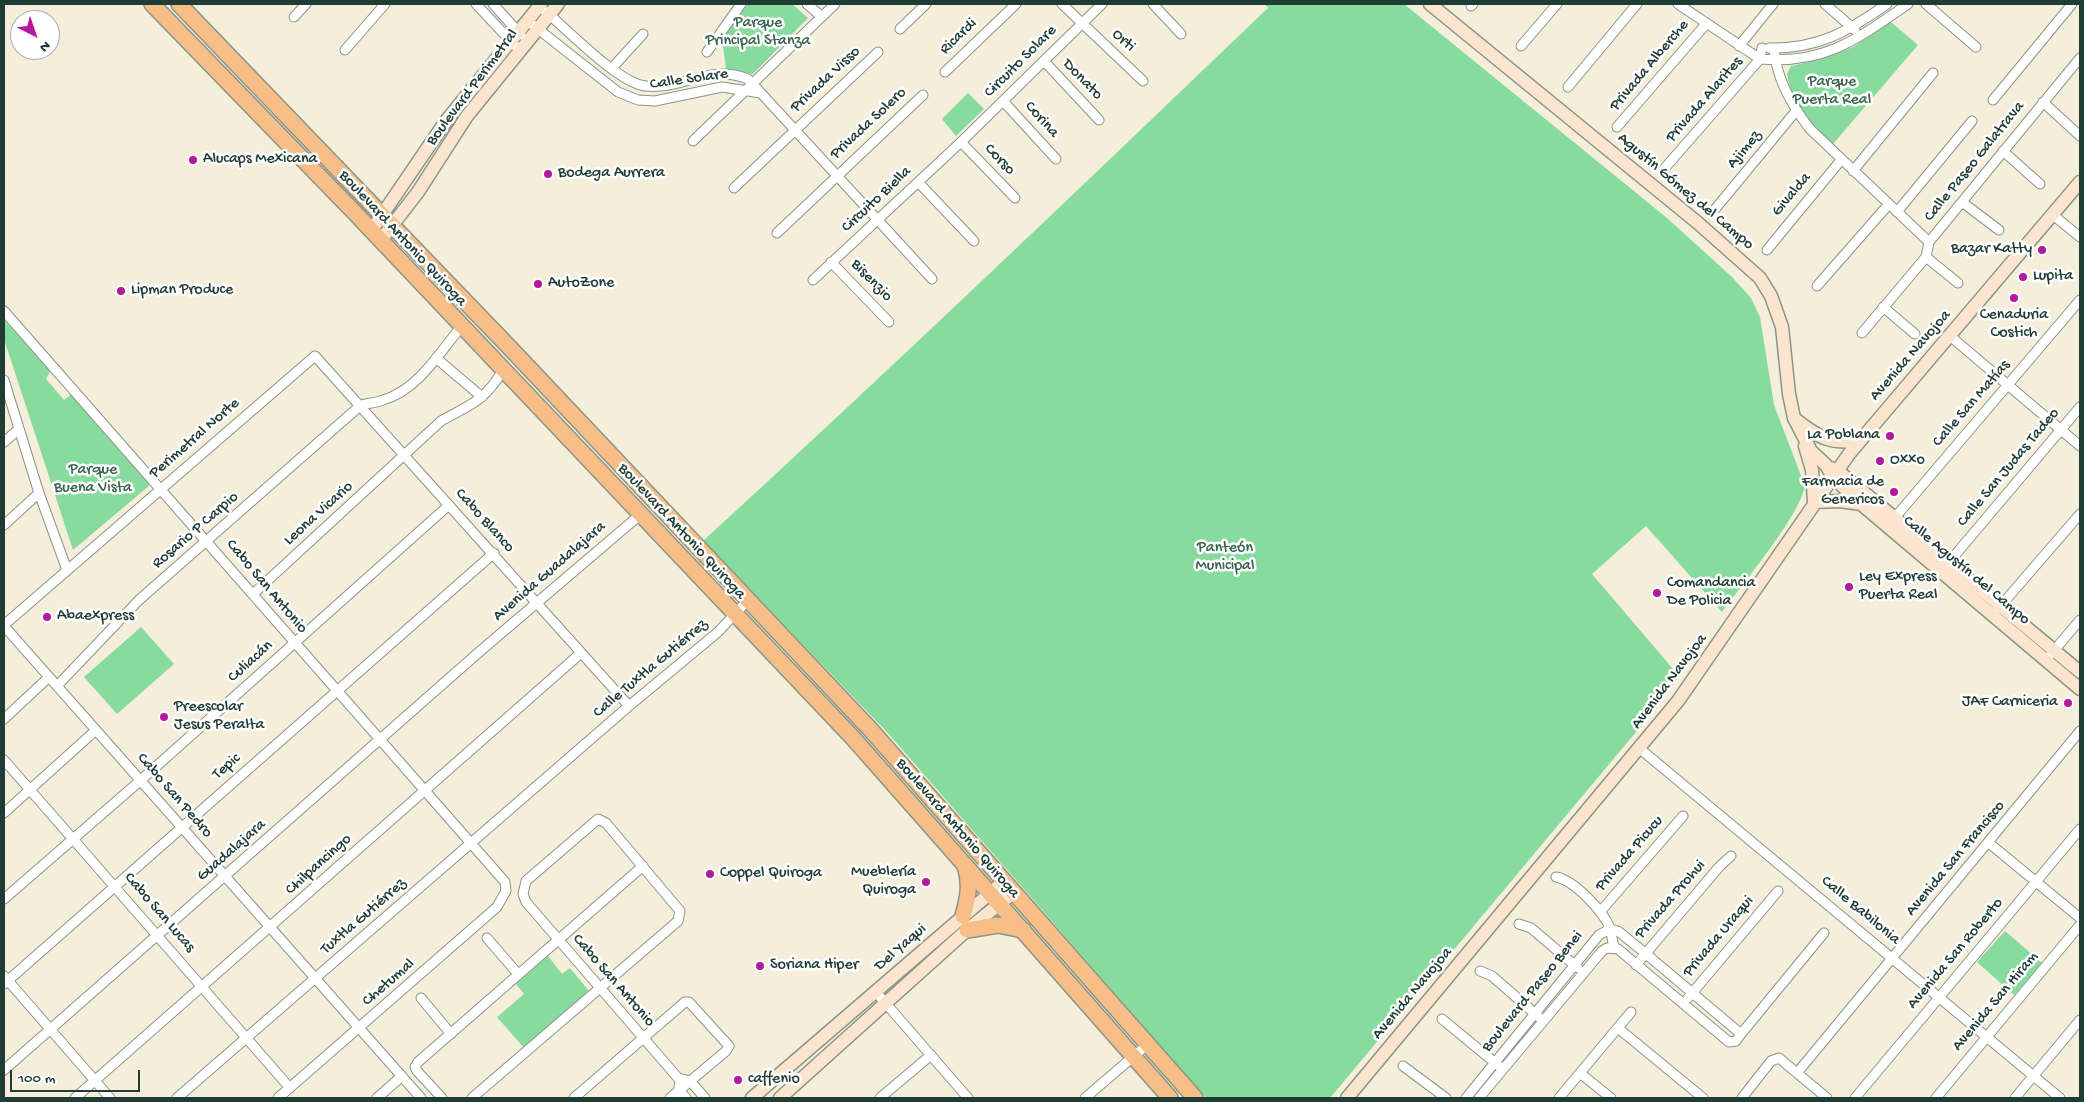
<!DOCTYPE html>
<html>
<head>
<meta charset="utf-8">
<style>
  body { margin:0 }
  #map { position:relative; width:2084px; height:1102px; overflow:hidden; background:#f4eeda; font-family:"Gochi Hand",sans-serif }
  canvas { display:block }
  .frame { position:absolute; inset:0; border:5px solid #1f3d34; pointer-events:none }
  .north { position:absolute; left:10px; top:10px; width:50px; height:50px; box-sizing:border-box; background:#fff; border:1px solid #a5b1ae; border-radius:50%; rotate:139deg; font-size:14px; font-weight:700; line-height:20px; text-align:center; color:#1f3d34 }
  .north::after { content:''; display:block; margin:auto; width:18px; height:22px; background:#b5179e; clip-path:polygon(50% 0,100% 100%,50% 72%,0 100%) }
  .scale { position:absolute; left:10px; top:1070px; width:130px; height:22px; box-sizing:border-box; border:2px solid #1f3d34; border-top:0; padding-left:6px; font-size:15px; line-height:18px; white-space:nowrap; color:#1f3d34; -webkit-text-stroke:4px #fff; paint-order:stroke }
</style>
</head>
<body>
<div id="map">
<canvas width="2084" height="1102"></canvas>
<div class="frame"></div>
<div class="north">N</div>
<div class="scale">100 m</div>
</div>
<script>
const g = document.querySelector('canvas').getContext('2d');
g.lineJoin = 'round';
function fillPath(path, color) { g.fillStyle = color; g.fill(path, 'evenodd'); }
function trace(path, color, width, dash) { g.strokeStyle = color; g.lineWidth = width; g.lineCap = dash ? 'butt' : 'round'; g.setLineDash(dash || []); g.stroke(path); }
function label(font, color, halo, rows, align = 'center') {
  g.font = font + ' "Gochi Hand",sans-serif'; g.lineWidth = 5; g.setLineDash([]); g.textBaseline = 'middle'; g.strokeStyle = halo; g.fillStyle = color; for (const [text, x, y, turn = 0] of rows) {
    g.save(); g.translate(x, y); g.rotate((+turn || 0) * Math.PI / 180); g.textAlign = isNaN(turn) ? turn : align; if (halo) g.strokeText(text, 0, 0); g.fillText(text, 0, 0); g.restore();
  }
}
const green = new Path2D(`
  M 748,4 L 792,4 L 808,18 L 753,74 L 726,69 L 722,38 Z
  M 1264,4 L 1404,4 L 1667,218 L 1732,277 L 1751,298 L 1760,317 L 1774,405 L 1805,486 C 1799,517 1743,583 1722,612 L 1646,526 L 1592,574 L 1679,676 L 1656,708 L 1330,1098 L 1206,1098 L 886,731 L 703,541 C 894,366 1081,187 1268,8 Z
  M 1891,22 L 1918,45 L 1833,144 C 1812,125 1791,103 1787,74 L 1791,66 L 1822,59 L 1853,47 Z
  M 968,93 L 984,109 L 956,136 L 942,119 Z
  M 4,320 L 51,370 L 46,379 L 64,400 L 72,394 L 150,485 L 73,550 L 4,339 Z
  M 141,627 L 174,664 L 117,714 L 84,677 Z
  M 2005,931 L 2042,963 L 2014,995 L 1977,962 Z
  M 548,956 L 562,974 L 570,968 L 589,991 L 524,1048 L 497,1017 L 524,994 L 516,984 Z`);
const street = new Path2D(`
  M 476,4 L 520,51
  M 493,4 L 521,35
  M 807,4 L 821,16
  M 1062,4 L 1143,81
  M 1153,4 L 1181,34
  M 1678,4 L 1760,59 C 1825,65 1857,39 1908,4
  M 1825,4 L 1855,30
  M 1926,4 L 1976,47
  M 1471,6 L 1473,4
  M 545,11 C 567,29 619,84 646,86 C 682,90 710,63 748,79 L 932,279
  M 294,17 L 306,4
  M 533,25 L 618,92 L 638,100 L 655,101 L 722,87 L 761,93
  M 900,29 L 926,4
  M 1521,46 L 1557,4
  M 1739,46 L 1773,4
  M 1769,48 C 1818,49 1847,32 1887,4
  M 1774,48 C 1776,78 1792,106 1810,129 L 1929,242
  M 345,50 L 385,4
  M 707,52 L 741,4
  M 1044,61 L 1099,120
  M 612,68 L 643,34
  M 945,72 L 1016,4
  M 1568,87 L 1637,4
  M 1993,100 L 2072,4
  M 1003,101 L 1056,159
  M 2043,102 L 2080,136
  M 1617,127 L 1706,24
  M 693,141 L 835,4
  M 961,142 L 1015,198
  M 2003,151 L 2040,184
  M 1664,169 L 1760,59 L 1762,48
  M 1853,171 L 1933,73
  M 918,182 L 974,241
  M 734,188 L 878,52
  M 1962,202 L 1999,230
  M 1716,208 L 1796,111
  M 1897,212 L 1972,121
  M 2053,215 L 2080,237
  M 777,233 L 923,95
  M 1767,250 L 1841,160
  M 1926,257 L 1958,283
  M 831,262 L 889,322
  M 813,280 L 961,142 L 1102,4
  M 1817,286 L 1889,204
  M 1883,307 L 1915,334
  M 4,311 L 505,882 L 506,891 L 497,907 L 278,1098
  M 1862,333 L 1926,257 L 1929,242 L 2080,58
  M 1950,336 L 2080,446
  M 436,358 L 482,397
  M 4,380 L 39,493 L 67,570
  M 4,442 L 19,429
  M 1892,521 L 2080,300
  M 4,525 L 39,493
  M 1945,567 L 2080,407
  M 253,594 L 441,421 C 471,404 484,402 503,370
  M 1998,609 L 2080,514
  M 4,625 L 315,356 L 629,706
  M 4,626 L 421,1098
  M 2051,654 L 2080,620
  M 57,686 L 139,600 L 361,405 C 368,403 376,403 383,400 C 418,390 439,353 461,327
  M 4,719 L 49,677
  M 1639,748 L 2060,1098
  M 4,760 L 290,1088
  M 4,813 L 96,730
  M 1989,843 L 2080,918
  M 1556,877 C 1574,880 1603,911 1610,928 C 1612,934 1612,941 1614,947
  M 4,899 L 141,780 L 449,505
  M 1600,912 L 1683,816
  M 1519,924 L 1531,928 L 1578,968
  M 487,938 L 518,974
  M 1636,965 L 1719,867 L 1731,856
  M 1480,971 L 1492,976 L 1539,1017
  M 4,976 L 110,1098
  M 4,984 L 494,553
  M 875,991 L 968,1098
  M 421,998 L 451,1034
  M 1688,998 L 1778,891
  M 1442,1019 L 1499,1066
  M 1618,1028 L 1703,1098
  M 1741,1034 L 1824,933
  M 1403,1066 L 1446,1098
  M 4,1070 L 478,653 L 641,514
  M 1580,1073 L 1611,1098
  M 1797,1073 L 2080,731
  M 679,1085 L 679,1090 L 686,1098
  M 75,1098 L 581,653
  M 177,1098 L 629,706 L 718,632 L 748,600
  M 377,1098 L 402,1076
  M 442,1098 L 417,1071 L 415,1067 L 418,1062 L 643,866
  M 472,1098 L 678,921 L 680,911 L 606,823 L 598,819 L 526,881 L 523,894 L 526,902 L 678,1078 L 690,1081 L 705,1098
  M 574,1098 L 685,1002 L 689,1002 L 729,1046 L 726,1051 L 670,1098
  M 880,1098 L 931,1055
  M 1085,1098 L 1148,1044
  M 1466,1098 L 1599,935 L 1610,929 L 1618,931 L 1645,953 L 1741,1034 L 1736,1041 L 1729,1042 L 1618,949 L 1607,948 L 1602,951 L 1479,1098
  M 1559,1098 L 1631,1012
  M 1742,1098 L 1771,1061 L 1779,1058 L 1827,1098
  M 1855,1098 L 2080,829
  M 1936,1098 L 2080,925
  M 2015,1098 L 2080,1020`);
const secondary = new Path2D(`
  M 1430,4 L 1698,223 L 1760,278 L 1771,296 L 1782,327 L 1789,394 L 1794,418 L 1811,451 L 1826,465 L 1833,477 L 1861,504 L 2080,689
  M 371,231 L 446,121 L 541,4
  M 380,241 L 418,192 L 467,116 L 558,4
  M 1795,419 C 1819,438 1831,445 1861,440
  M 1805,446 L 1812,470 L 1814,502 L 1840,501 L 1861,504
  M 1831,468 L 1837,470 L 2080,672
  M 752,1098 L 1003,882
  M 780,1098 L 967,930 L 1013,893
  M 1347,1098 L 1678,701 L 1849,454 L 2080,182`);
const primary = new Path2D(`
  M 152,4 L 355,213 L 853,738 L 1170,1098
  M 179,4 L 511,349 L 870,729 L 1195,1098
  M 963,916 C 968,898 971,884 965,866
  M 967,930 L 998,925 L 1023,930`);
const markers = [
  [193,160,5,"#b5179e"],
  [548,174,5,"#b5179e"],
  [2042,250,5,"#b5179e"],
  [2023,277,5,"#b5179e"],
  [538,284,5,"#b5179e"],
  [121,291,5,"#b5179e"],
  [2014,298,5,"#b5179e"],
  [1890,436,5,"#b5179e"],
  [1880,461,5,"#b5179e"],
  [1894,492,5,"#b5179e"],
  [1849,587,5,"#b5179e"],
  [1657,593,5,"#b5179e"],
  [47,617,5,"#b5179e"],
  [2068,703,5,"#b5179e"],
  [164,717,5,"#b5179e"],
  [710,874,5,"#b5179e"],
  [926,882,5,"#b5179e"],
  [760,966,5,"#b5179e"],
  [738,1080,5,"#b5179e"]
];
const parkNames = [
  ["Parque",758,24],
  ["Principal Stanza",758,42],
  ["Parque",1832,83],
  ["Puerta Real",1832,101],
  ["Parque",93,471],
  ["Buena Vista",93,489],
  ["Panteón",1225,549],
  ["Municipal",1225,567]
];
const streetNames = [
  ["Ricardi",959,37,-44],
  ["Orti",1123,41,43],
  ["Circuito Solare",1021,62,-45],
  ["Privada Alberche",1650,66,-50],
  ["Calle Solare",689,80,-8],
  ["Privada Visso",826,80,-43],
  ["Donato",1082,80,46],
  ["Boulevard Perimetral",473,88,-53],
  ["Privada Alarites",1705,100,-49],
  ["Corina",1041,120,48],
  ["Privada Solero",869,124,-43],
  ["Ajimez",1745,150,-50],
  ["Corso",999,160,46],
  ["Calle Paseo Galatrava",1975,162,-51],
  ["Agustín Gómez del Campo",1685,192,40],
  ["Givalda",1792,195,-50],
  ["Circuito Biella",877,200,-43],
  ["Boulevard Antonio Quiroga",402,239,47],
  ["Bisenzio",871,281,46],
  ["Avenida Navojoa",1911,356,-49],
  ["Calle San Matías",1972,404,-49],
  ["Perimetral Norte",195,439,-41],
  ["Calle San Judas Tadeo",2009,468,-50],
  ["Leona Vicario",319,514,-42],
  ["Cabo Blanco",484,521,48],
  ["Rosario P Carpio",196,531,-41],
  ["Boulevard Antonio Quiroga",681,532,47],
  ["Calle Agustín del Campo",1966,571,40],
  ["Avenida Guadalajara",550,572,-41],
  ["Cabo San Antonio",266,587,50],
  ["Culiacán",251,662,-42],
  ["Calle Tuxtla Gutiérrez",651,669,-40],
  ["Avenida Navojoa",1670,682,-53],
  ["Tepic",227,767,-41],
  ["Cabo San Pedro",174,796,49],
  ["Boulevard Antonio Quiroga",957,829,49],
  ["Guadalajara",232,851,-41],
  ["Privada Picucu",1630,854,-49],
  ["Avenida San Francisco",1956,859,-50],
  ["Chilpancingo",319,865,-42],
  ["Privada Prohui",1671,900,-49],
  ["Calle Babilonia",1860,911,40],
  ["Cabo San Lucas",159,913,49],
  ["Tuxtla Gutiérrez",364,917,-41],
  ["Privada Uraqui",1719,937,-50],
  ["Del Yaqui",901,948,-41],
  ["Avenida San Roberto",1956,954,-50],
  ["Cabo San Antonio",613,981,49],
  ["Chetumal",389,983,-41],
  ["Boulevard Paseo Benei",1533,992,-51],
  ["Avenida Navojoa",1413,994,-50],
  ["Avenida San Hiram",1996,1002,-50]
];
const poiNames = [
  ["Alucaps Mexicana",203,160],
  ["Bodega Aurrera",558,174],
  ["Bazar Katty",2032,250,"right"],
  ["Lupita",2033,277],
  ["AutoZone",548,284],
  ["Lipman Produce",131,291],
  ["Cenaduria",2014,316,"center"],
  ["Costich",2014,334,"center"],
  ["La Poblana",1880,436,"right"],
  ["Oxxo",1890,461],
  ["Farmacia de",1884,483,"right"],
  ["Genericos",1884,501,"right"],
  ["Ley Express",1859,578],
  ["Puerta Real",1859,596],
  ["Comandancia",1667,584],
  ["De Policia",1667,602],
  ["Abaexpress",57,617],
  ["JAF Carniceria",2058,703,"right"],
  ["Preescolar",174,708],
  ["Jesus Peralta",174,726],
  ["Mueblería",916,873,"right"],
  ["Quiroga",916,891,"right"],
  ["Coppel Quiroga",720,874],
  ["Soriana Hiper",770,966],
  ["caffenio",748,1080]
];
fillPath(green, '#86db9d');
trace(street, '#8a9687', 11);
trace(secondary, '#8a9687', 15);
trace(primary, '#8a9687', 18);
trace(street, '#fff', 9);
trace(secondary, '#fce5cf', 12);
trace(primary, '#f7be88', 15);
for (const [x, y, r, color] of markers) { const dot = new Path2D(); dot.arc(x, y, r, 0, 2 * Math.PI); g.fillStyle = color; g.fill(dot); trace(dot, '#fff', 2); }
label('16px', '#39644e', '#fff', parkNames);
label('16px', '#1f3d34', '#fff', streetNames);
label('16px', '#1f3d34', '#fff', poiNames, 'left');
</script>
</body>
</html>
